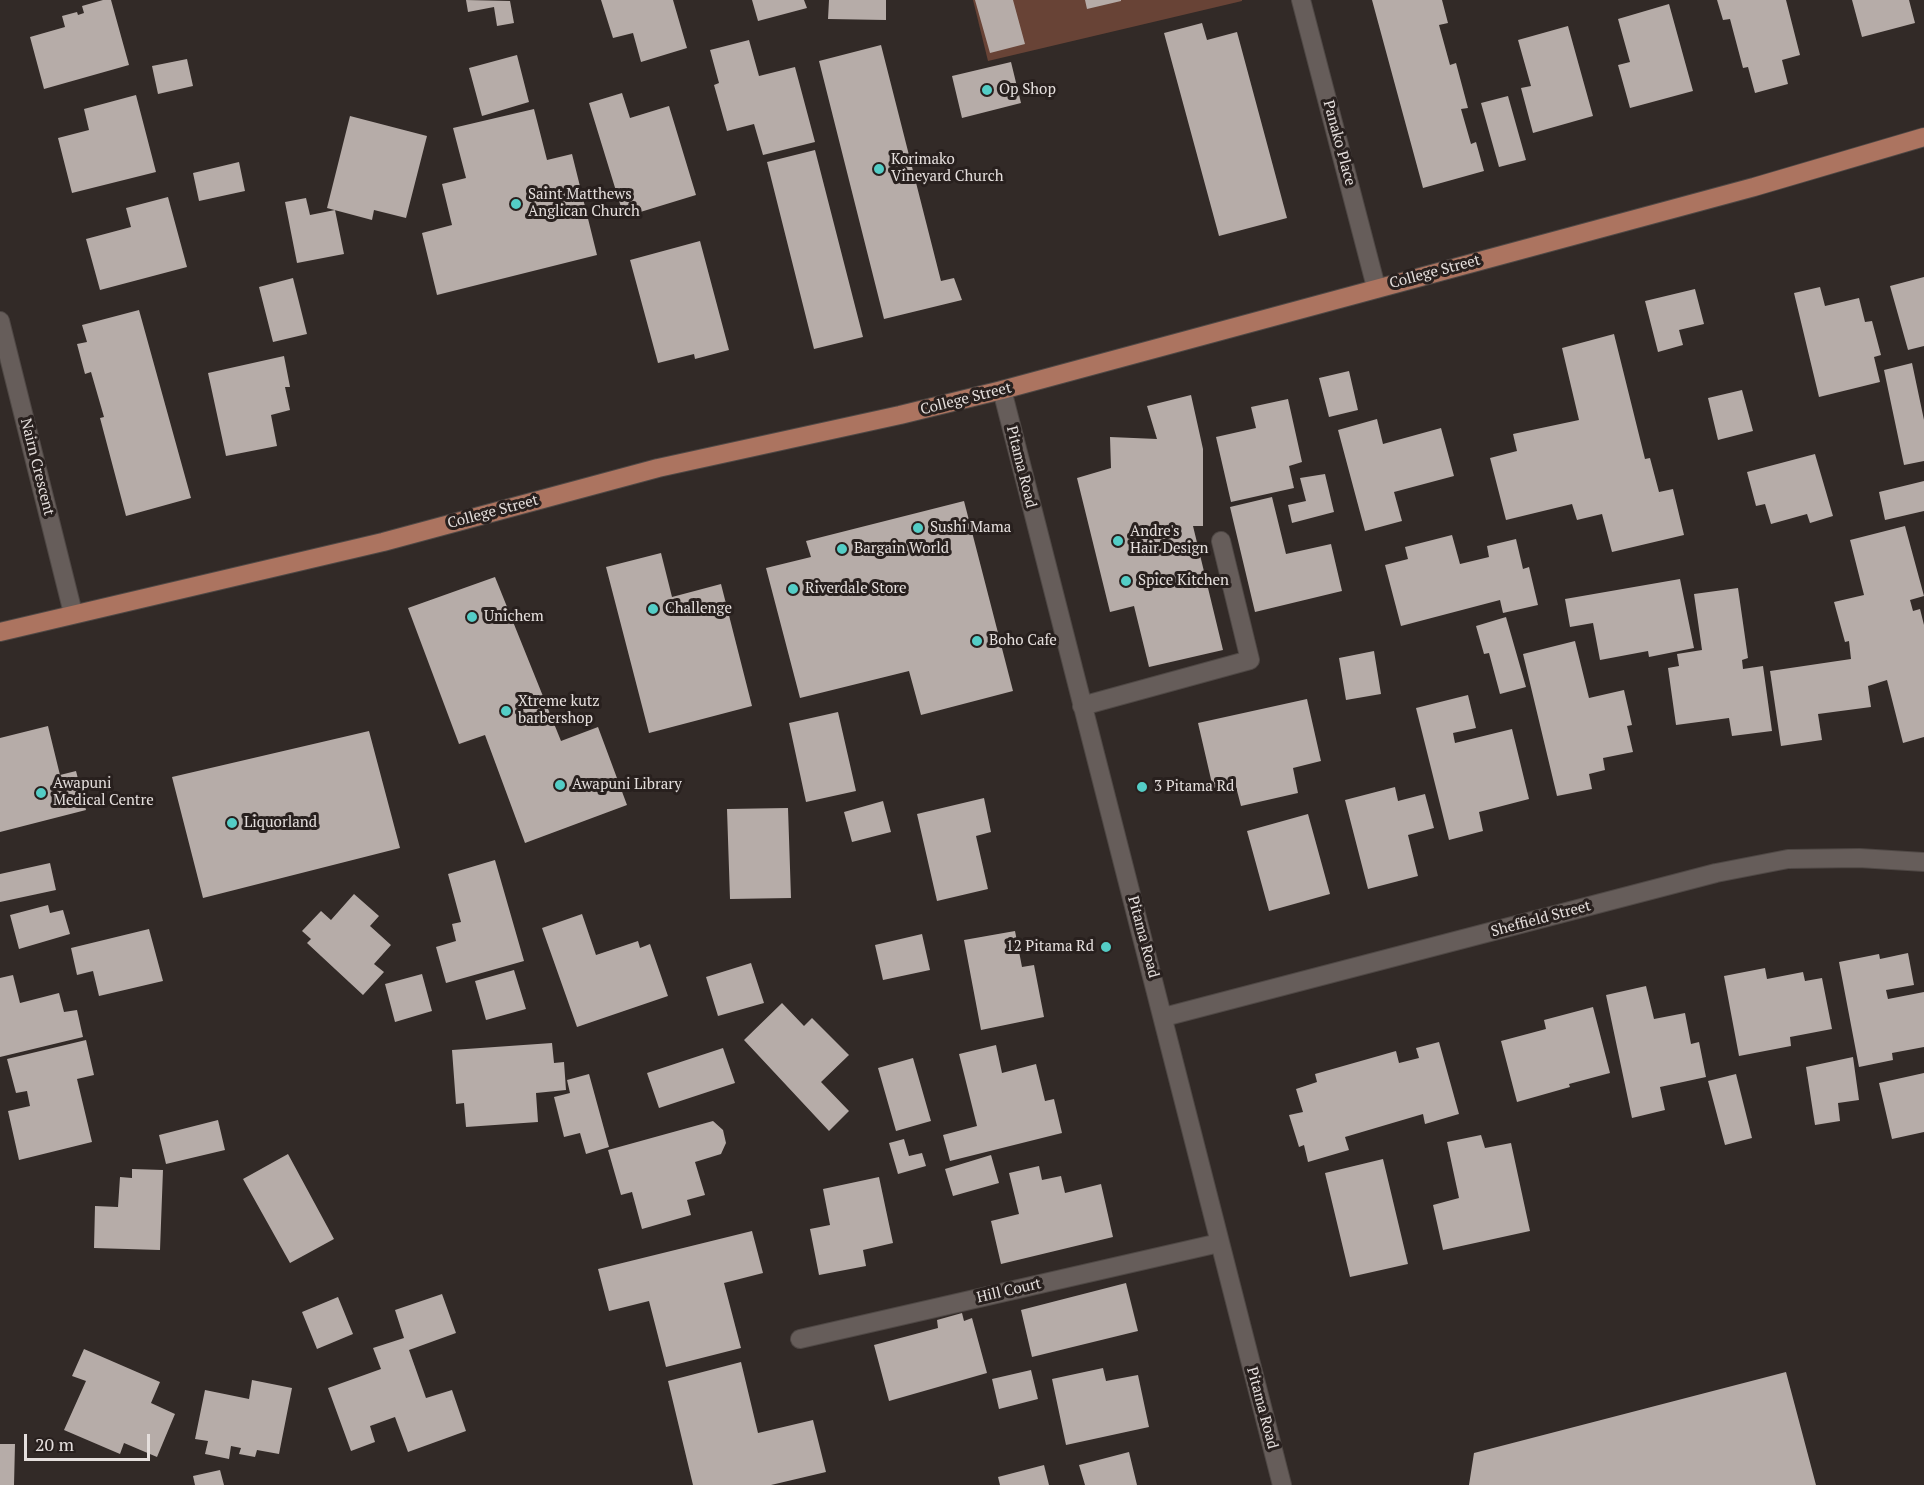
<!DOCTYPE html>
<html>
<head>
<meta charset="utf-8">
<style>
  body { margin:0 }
  #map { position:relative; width:1924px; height:1485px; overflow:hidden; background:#322a27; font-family:"PT Serif",serif }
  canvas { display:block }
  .scale { position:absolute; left:24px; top:1434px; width:126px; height:27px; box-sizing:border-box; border:3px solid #e5dfdd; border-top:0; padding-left:8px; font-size:18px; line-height:21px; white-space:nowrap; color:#e5dfdd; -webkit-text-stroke:4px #28201e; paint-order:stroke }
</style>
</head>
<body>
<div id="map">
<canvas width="1924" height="1485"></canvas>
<div class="scale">20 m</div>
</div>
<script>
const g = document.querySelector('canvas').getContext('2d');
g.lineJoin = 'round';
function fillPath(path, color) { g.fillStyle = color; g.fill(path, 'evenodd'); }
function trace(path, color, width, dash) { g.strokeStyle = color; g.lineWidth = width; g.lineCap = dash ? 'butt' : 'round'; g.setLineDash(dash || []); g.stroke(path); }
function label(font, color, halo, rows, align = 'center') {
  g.font = font + ' "PT Serif",serif'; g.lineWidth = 6; g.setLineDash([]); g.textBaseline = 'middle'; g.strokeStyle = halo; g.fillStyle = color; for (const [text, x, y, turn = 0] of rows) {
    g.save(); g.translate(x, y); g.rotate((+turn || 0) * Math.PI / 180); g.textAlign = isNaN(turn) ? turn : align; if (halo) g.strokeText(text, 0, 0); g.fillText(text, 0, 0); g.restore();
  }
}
const green = new Path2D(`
  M 973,0 L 1242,0 L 1242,1 L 988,61 Z`);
const building = new Path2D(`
  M 103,0 L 111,0 L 129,65 L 44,89 L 30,37 L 65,27 L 62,16 L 77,12 L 78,15 L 84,13 L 82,6 Z
  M 466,0 L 510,1 L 514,23 L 497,26 L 494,7 L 468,12 Z
  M 601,0 L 673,0 L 687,48 L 641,62 L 633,33 L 613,38 Z
  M 752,0 L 804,0 L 807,8 L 758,21 Z
  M 829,0 L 886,0 L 886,20 L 828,19 Z
  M 975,0 L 1013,0 L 1025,44 L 990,53 Z
  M 1085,0 L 1121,0 L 1121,1 L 1087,9 Z
  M 1372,0 L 1442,0 L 1448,23 L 1439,25 L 1450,65 L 1456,63 L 1468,108 L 1461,109 L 1471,144 L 1476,142 L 1484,171 L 1423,188 Z
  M 1717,0 L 1786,0 L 1800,55 L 1782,60 L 1788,84 L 1755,93 L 1748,67 L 1743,68 L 1730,19 L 1723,20 Z
  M 1852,0 L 1909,0 L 1915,23 L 1862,37 Z
  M 1669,4 L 1693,91 L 1630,108 L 1618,65 L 1630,62 L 1618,19 Z
  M 1202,23 L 1207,40 L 1237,32 L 1287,218 L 1219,236 L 1164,33 Z
  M 1568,26 L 1593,116 L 1533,133 L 1521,88 L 1531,86 L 1518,40 Z
  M 749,40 L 759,76 L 795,67 L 815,142 L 763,155 L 754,124 L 727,131 L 714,85 L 719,83 L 710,50 Z
  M 881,45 L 941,281 L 954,278 L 962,300 L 884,319 L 819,61 Z
  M 517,55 L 529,102 L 482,116 L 469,68 Z
  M 187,59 L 193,86 L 158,94 L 152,66 Z
  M 1011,62 L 1021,103 L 962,118 L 952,76 Z
  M 622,93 L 630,118 L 669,106 L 696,195 L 624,217 L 589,103 Z
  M 136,95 L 156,172 L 72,193 L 58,138 L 89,130 L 84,109 Z
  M 1508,96 L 1526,160 L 1499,167 L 1481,103 Z
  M 534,109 L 547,160 L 572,154 L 597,255 L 437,295 L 422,233 L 452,225 L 442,184 L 466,178 L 453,128 Z
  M 350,116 L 427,136 L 406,218 L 374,210 L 372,220 L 327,208 Z
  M 815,150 L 863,337 L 814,349 L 767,162 Z
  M 239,162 L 245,191 L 199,201 L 193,173 Z
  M 168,197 L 187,267 L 100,290 L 86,239 L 131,227 L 126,208 Z
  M 306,198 L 310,215 L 335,210 L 344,254 L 297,263 L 285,202 Z
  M 700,241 L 729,350 L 695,359 L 694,354 L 658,363 L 630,260 Z
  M 1924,277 L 1924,346 L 1908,350 L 1890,286 Z
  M 293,278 L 307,334 L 273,342 L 259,287 Z
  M 1820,287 L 1825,306 L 1859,298 L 1865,322 L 1872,321 L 1881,355 L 1874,357 L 1880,382 L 1819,397 L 1794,293 Z
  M 1695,289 L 1704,324 L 1679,330 L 1683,345 L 1658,352 L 1645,301 Z
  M 139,310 L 191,498 L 126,516 L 100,418 L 104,417 L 91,372 L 85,374 L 77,344 L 87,342 L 82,325 Z
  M 1614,334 L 1645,459 L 1650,458 L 1659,492 L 1673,489 L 1684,535 L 1612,552 L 1602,514 L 1577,520 L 1572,504 L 1506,520 L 1490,458 L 1517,451 L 1513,434 L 1579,420 L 1562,348 Z
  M 284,356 L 290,387 L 285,387 L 290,410 L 271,415 L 277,446 L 226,456 L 208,373 Z
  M 1912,363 L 1924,420 L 1924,461 L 1904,465 L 1884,370 Z
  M 1349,371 L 1358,410 L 1329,417 L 1319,378 Z
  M 1742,390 L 1753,431 L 1718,440 L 1708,398 Z
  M 1191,395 L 1203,449 L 1203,526 L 1193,526 L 1223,650 L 1149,667 L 1134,606 L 1110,612 L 1077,478 L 1111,468 L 1110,437 L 1157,439 L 1147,406 Z
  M 1288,399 L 1302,462 L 1289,466 L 1294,488 L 1231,502 L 1216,437 L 1256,428 L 1251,407 Z
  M 1377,419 L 1383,444 L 1441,428 L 1454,476 L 1394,492 L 1402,521 L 1365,531 L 1338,430 Z
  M 1815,454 L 1833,516 L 1810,523 L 1807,514 L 1771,524 L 1765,504 L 1756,506 L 1747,472 Z
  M 1325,474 L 1334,512 L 1292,523 L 1288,505 L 1306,501 L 1300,478 Z
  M 1924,481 L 1924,511 L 1885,520 L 1879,492 Z
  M 1272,497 L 1286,554 L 1331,544 L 1342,591 L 1255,612 L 1230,507 Z
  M 964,501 L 1013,691 L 921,715 L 909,671 L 800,698 L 766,568 L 811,557 L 806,541 Z
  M 1905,526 L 1924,596 L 1910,600 L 1913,611 L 1920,609 L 1924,625 L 1924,737 L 1903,743 L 1887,680 L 1868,686 L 1871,707 L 1818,714 L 1822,740 L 1781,746 L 1770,671 L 1851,659 L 1849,641 L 1845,642 L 1834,602 L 1864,595 L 1850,540 Z
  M 1452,535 L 1460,564 L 1489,557 L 1487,546 L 1516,539 L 1523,569 L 1529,567 L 1538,605 L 1503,613 L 1500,600 L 1401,626 L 1385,565 L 1408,559 L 1405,547 Z
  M 661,553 L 672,597 L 721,584 L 752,706 L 649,733 L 606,567 Z
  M 495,577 L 561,741 L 598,727 L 627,805 L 525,843 L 485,735 L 459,744 L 408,608 Z
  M 1680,579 L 1694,648 L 1649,657 L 1648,651 L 1600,660 L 1593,623 L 1570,627 L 1565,599 Z
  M 1738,588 L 1748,658 L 1742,660 L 1743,669 L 1763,666 L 1772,731 L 1732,736 L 1729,718 L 1676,725 L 1668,668 L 1679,666 L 1677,654 L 1702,650 L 1694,594 Z
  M 1506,617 L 1526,687 L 1500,694 L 1489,653 L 1484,654 L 1476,626 Z
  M 1575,641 L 1589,698 L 1624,690 L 1632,725 L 1627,726 L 1633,752 L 1603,758 L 1605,770 L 1589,774 L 1592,789 L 1557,796 L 1523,654 Z
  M 1374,651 L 1381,694 L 1346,700 L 1339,658 Z
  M 1468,695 L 1476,728 L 1453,733 L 1455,743 L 1512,729 L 1529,799 L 1479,812 L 1483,831 L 1449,840 L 1416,708 Z
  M 1307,699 L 1321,761 L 1293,768 L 1298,793 L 1241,806 L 1235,783 L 1213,788 L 1198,723 Z
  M 838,712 L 856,791 L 806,802 L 789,723 Z
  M 48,726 L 60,775 L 76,771 L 86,810 L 0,832 L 0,738 Z
  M 369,731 L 400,848 L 203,898 L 172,777 Z
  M 1395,787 L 1398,801 L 1425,794 L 1434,828 L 1408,835 L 1418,876 L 1368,889 L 1345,800 Z
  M 984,798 L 991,832 L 976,836 L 988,889 L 937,901 L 917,814 Z
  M 883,801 L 891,832 L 852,842 L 844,812 Z
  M 788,808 L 791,898 L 730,899 L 727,809 Z
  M 1308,814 L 1330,894 L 1269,911 L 1247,831 Z
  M 495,860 L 524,961 L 446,983 L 436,947 L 456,941 L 452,924 L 461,922 L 448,874 Z
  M 50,863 L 56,890 L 0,902 L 0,874 Z
  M 354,894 L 379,916 L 370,926 L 391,945 L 374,964 L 384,972 L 363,995 L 307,943 L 311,939 L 302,931 L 321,911 L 331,920 Z
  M 48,905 L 50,913 L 63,910 L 70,934 L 19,949 L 10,915 Z
  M 582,914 L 596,955 L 638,941 L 640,948 L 650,944 L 668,996 L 577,1027 L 542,928 Z
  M 149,929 L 163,981 L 99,996 L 93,971 L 77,975 L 71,948 Z
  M 1015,931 L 1022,967 L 1034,965 L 1044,1017 L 981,1030 L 964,940 Z
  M 922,934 L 930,970 L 883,980 L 875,945 Z
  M 1908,953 L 1914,985 L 1886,990 L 1888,999 L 1924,992 L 1924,1047 L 1892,1053 L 1893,1060 L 1859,1067 L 1839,962 L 1879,954 L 1880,959 Z
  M 751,963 L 764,1003 L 718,1016 L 706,977 Z
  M 1765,968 L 1767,979 L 1803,972 L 1805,981 L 1822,978 L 1832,1029 L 1790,1037 L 1791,1046 L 1739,1056 L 1724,976 Z
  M 514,970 L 526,1009 L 486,1020 L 475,981 Z
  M 422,974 L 432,1011 L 395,1022 L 385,984 Z
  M 13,975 L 20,1003 L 59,993 L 64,1012 L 77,1010 L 83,1037 L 0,1057 L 0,978 Z
  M 1646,986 L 1654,1019 L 1685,1013 L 1691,1044 L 1699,1042 L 1706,1077 L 1660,1087 L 1665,1110 L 1632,1118 L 1606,995 Z
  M 782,1003 L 804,1026 L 812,1018 L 849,1055 L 821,1082 L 849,1111 L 829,1131 L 744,1040 Z
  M 1593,1007 L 1610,1073 L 1569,1084 L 1570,1087 L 1517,1102 L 1501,1041 L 1546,1029 L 1544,1020 Z
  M 86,1040 L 94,1075 L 77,1079 L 92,1142 L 19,1160 L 8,1111 L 30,1106 L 27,1091 L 16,1093 L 7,1059 Z
  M 1439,1042 L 1459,1114 L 1425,1124 L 1423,1114 L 1345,1137 L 1349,1150 L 1308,1162 L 1304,1145 L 1299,1147 L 1289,1115 L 1303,1112 L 1296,1089 L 1317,1082 L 1315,1074 L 1396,1051 L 1399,1063 L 1419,1058 L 1416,1048 Z
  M 552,1043 L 554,1063 L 564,1062 L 566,1090 L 536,1093 L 538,1122 L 466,1127 L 464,1103 L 456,1104 L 452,1050 Z
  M 996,1045 L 1002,1073 L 1036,1064 L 1045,1101 L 1054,1099 L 1062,1133 L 950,1161 L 943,1135 L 977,1126 L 959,1054 Z
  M 723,1048 L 735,1083 L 659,1108 L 647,1073 Z
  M 1853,1057 L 1859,1100 L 1838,1103 L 1840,1121 L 1815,1125 L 1806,1067 Z
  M 913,1058 L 931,1121 L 896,1131 L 878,1068 Z
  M 1924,1073 L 1924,1132 L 1892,1139 L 1879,1083 Z
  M 589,1074 L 609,1147 L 586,1154 L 580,1133 L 564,1137 L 554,1097 L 570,1093 L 567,1080 Z
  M 1736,1074 L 1752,1138 L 1725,1145 L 1708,1081 Z
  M 218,1120 L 225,1150 L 166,1164 L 159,1135 Z
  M 713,1121 L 723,1130 L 726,1143 L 721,1154 L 695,1162 L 705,1195 L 687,1200 L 691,1215 L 642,1229 L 632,1192 L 621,1195 L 608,1150 Z
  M 1481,1135 L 1485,1148 L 1511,1143 L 1530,1231 L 1443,1250 L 1433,1205 L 1459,1198 L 1447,1142 Z
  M 904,1139 L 909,1156 L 922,1153 L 926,1166 L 898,1174 L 889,1143 Z
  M 288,1154 L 334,1239 L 290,1263 L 243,1179 Z
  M 991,1155 L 999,1183 L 953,1196 L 945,1169 Z
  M 1383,1159 L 1408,1264 L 1350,1277 L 1325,1173 Z
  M 1039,1166 L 1042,1180 L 1061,1176 L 1065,1193 L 1101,1184 L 1113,1237 L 1001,1264 L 991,1221 L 1019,1214 L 1009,1173 Z
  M 132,1169 L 163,1170 L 160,1250 L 94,1248 L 95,1206 L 118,1207 L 120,1177 L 132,1178 Z
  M 879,1177 L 893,1243 L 863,1250 L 866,1266 L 819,1275 L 810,1229 L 830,1225 L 823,1189 Z
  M 752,1231 L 763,1273 L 724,1283 L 741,1348 L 666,1367 L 649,1301 L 609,1311 L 598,1269 Z
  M 1126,1283 L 1138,1331 L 1032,1357 L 1021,1310 Z
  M 442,1294 L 456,1333 L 409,1350 L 426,1398 L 452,1390 L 466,1431 L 408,1452 L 395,1417 L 370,1426 L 375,1442 L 351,1451 L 328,1388 L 381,1369 L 373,1348 L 404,1338 L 395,1310 Z
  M 338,1297 L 353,1334 L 317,1349 L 302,1312 Z
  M 962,1313 L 964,1321 L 972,1318 L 987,1373 L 889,1401 L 874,1345 L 938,1328 L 937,1320 Z
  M 84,1349 L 160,1382 L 151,1403 L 175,1414 L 157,1457 L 124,1443 L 120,1454 L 64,1430 L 86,1381 L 72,1376 Z
  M 741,1362 L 758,1433 L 813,1420 L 826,1472 L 771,1485 L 693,1485 L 668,1381 Z
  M 1103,1368 L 1106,1381 L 1138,1375 L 1149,1427 L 1066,1445 L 1052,1379 Z
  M 1031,1370 L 1038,1399 L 999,1409 L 992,1379 Z
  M 1786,1372 L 1816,1485 L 1469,1485 L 1474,1453 Z
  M 252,1380 L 292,1388 L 279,1454 L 257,1450 L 255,1457 L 239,1454 L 241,1448 L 231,1446 L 229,1459 L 205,1454 L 208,1441 L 195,1439 L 205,1390 L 249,1399 Z
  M 0,1444 L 15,1444 L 14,1485 L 0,1485 Z
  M 1129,1452 L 1137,1485 L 1085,1485 L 1079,1465 Z
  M 1044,1465 L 1049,1485 L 1000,1485 L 998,1477 Z
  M 220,1470 L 224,1485 L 195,1485 L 193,1476 Z`);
const minor = new Path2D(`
  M 1301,0 L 1376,287
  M 0,321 L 73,613
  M 1002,390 L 1282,1485
  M 1082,706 L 1250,660 L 1221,541
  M 1164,1017 L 1716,873 L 1788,859 L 1859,858 L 1924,862
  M 800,1339 L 1219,1243`);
const major = new Path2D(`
  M 0,632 L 383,542 L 658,468 L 900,415 L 1002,390 L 1754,187 L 1924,137`);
const markers = [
  [987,90,6,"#54cdc6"],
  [879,169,6,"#54cdc6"],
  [516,204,6,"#54cdc6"],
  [918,528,6,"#54cdc6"],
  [1118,541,6,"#54cdc6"],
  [842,549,6,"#54cdc6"],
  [1126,581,6,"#54cdc6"],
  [793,589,6,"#54cdc6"],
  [653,609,6,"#54cdc6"],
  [472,617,6,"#54cdc6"],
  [977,641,6,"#54cdc6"],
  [506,711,6,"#54cdc6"],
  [560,785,6,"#54cdc6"],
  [1142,787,6,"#54cdc6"],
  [41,793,6,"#54cdc6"],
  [232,823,6,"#54cdc6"],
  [1106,947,6,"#54cdc6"]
];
const poiNames = [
  ["Op Shop",999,90],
  ["Korimako",891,160],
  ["Vineyard Church",891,177],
  ["Saint Matthews",528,195],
  ["Anglican Church",528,212],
  ["Sushi Mama",930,528],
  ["Andre's",1130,532],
  ["Hair Design",1130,549],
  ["Bargain World",854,549],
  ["Spice Kitchen",1138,581],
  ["Riverdale Store",805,589],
  ["Challenge",665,609],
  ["Unichem",484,617],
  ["Boho Cafe",989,641],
  ["Xtreme kutz",518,702],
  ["barbershop",518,719],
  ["Awapuni",53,784],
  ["Medical Centre",53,801],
  ["Awapuni Library",572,785],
  ["3 Pitama Rd",1154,787],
  ["Liquorland",244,823],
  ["12 Pitama Rd",1094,947,"right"]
];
const streetNames = [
  ["Panako Place",1339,143,75],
  ["College Street",1435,272,-15],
  ["College Street",966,399,-14],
  ["Nairn Crescent",37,467,76],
  ["Pitama Road",1021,467,76],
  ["College Street",493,512,-15],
  ["Sheffield Street",1541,919,-15],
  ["Pitama Road",1143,937,75],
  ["Hill Court",1009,1291,-13],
  ["Pitama Road",1262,1408,75]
];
fillPath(green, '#684336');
fillPath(building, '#b6aca8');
trace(minor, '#4f4845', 20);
trace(major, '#4f4845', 20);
trace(minor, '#665d5a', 18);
trace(major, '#ac7460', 18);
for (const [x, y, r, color] of markers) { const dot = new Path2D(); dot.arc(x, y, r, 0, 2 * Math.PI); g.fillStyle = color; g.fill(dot); trace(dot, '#28201e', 2); }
label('15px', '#e5dfdd', '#28201e', poiNames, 'left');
label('15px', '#e5dfdd', '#28201e', streetNames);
</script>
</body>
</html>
